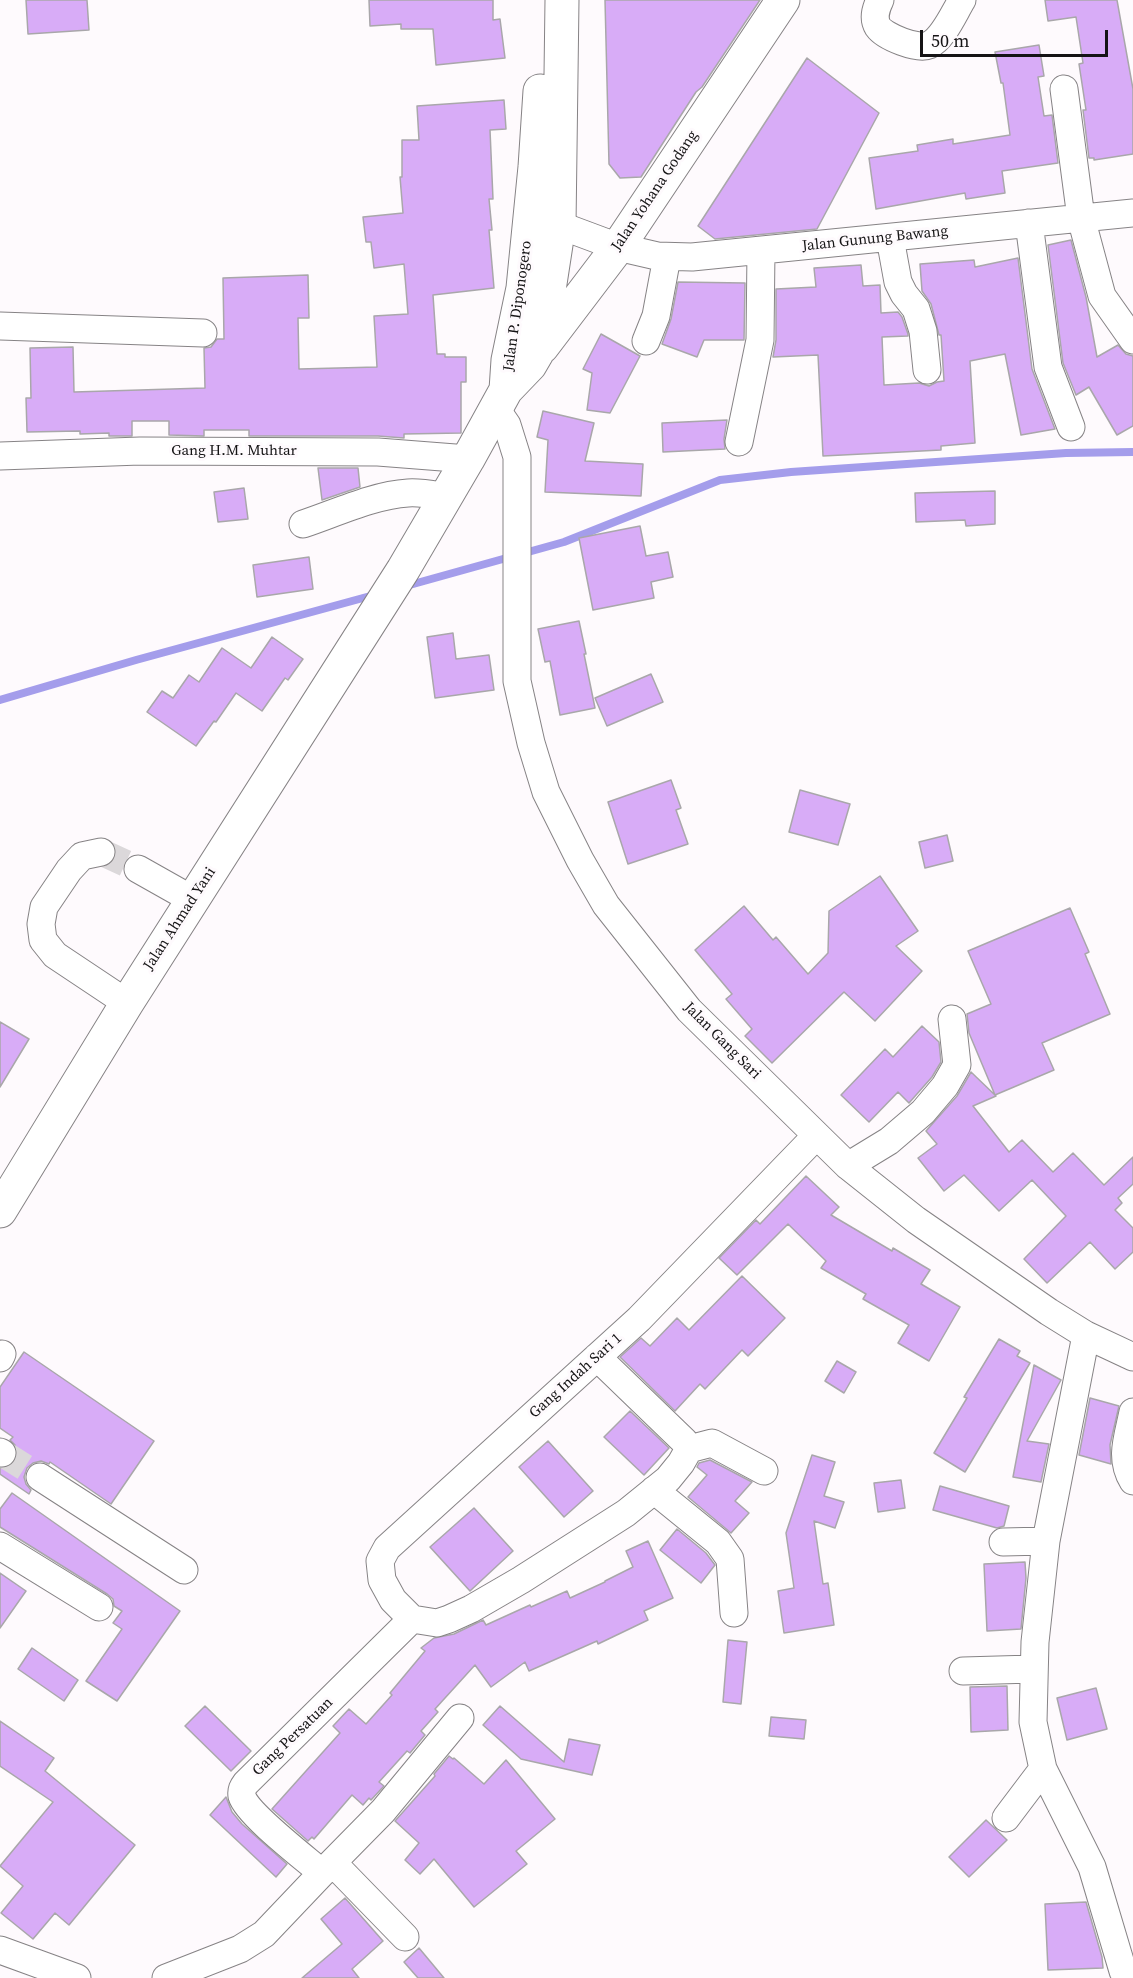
<!DOCTYPE html>
<html>
<head>
<meta charset="utf-8">
<style>
  body { margin:0 }
  #map { position:relative; width:1133px; height:1978px; overflow:hidden; background:#fefafd; font-family:"Source Serif 4",serif }
  canvas { display:block }
  .scale { position:absolute; left:920px; top:30px; width:188px; height:27px; box-sizing:border-box; border:3px solid #151415; border-top:0; padding-left:8px; font-size:18px; line-height:21px; white-space:nowrap; color:#151415; -webkit-text-stroke:4px #fefafd; paint-order:stroke }
</style>
</head>
<body>
<div id="map">
<canvas width="1133" height="1978"></canvas>
<div class="scale">50 m</div>
</div>
<script>
const g = document.querySelector('canvas').getContext('2d');
g.lineJoin = 'round';
function trace(path, color, width, dash) { g.strokeStyle = color; g.lineWidth = width; g.lineCap = dash ? 'butt' : 'round'; g.setLineDash(dash || []); g.stroke(path); }
function fillPath(path, color) { g.fillStyle = color; g.fill(path, 'evenodd'); }
function label(font, color, halo, rows, align = 'center') {
  g.font = font + ' "Source Serif 4",serif'; g.lineWidth = 6; g.setLineDash([]); g.textBaseline = 'middle'; g.strokeStyle = halo; g.fillStyle = color; for (const [text, x, y, turn = 0] of rows) {
    g.save(); g.translate(x, y); g.rotate((+turn || 0) * Math.PI / 180); g.textAlign = isNaN(turn) ? turn : align; if (halo) g.strokeText(text, 0, 0); g.fillText(text, 0, 0); g.restore();
  }
}
const stream = new Path2D(`
  M 406,586 L 564,542 L 720,480 L 791,472 L 1066,453 L 1133,452
  M 0,700 L 136,660 L 374,595`);
const building = new Path2D(`
  M 26,0 L 87,0 L 89,30 L 28,34 Z
  M 369,0 L 493,0 L 493,20 L 500,19 L 505,58 L 436,65 L 433,29 L 401,29 L 401,24 L 370,26 Z
  M 605,0 L 760,0 L 702,87 L 696,92 L 641,177 L 620,178 L 609,164 Z
  M 1045,0 L 1117,0 L 1133,89 L 1133,154 L 1094,160 L 1094,158 L 1089,158 L 1083,110 L 1086,110 L 1079,64 L 1083,63 L 1076,17 L 1048,21 Z
  M 1039,45 L 1044,76 L 1038,77 L 1044,116 L 1052,115 L 1058,163 L 1002,171 L 1005,193 L 966,199 L 965,193 L 876,209 L 869,158 L 918,151 L 917,145 L 953,139 L 953,144 L 1010,135 L 1003,83 L 1001,83 L 995,52 Z
  M 807,58 L 879,113 L 817,229 L 715,239 L 698,226 Z
  M 504,100 L 506,129 L 490,130 L 493,199 L 489,199 L 492,230 L 489,230 L 494,288 L 433,295 L 437,354 L 445,354 L 445,357 L 466,357 L 466,382 L 461,382 L 461,433 L 404,434 L 404,438 L 378,436 L 249,436 L 249,430 L 204,430 L 204,436 L 169,435 L 169,421 L 132,421 L 132,436 L 109,436 L 109,433 L 80,434 L 80,431 L 27,432 L 26,398 L 31,398 L 30,348 L 73,347 L 74,392 L 205,388 L 204,348 L 211,347 L 217,339 L 224,339 L 223,278 L 308,275 L 309,318 L 298,318 L 299,369 L 377,367 L 374,316 L 408,314 L 404,264 L 374,268 L 371,242 L 366,242 L 363,217 L 403,213 L 400,177 L 402,177 L 402,140 L 419,140 L 417,106 Z
  M 1071,240 L 1086,297 L 1097,357 L 1118,345 L 1126,354 L 1133,356 L 1133,426 L 1117,435 L 1089,387 L 1076,395 L 1063,363 L 1048,245 Z
  M 1018,258 L 1032,369 L 1055,429 L 1021,435 L 1005,354 L 970,361 L 975,443 L 941,446 L 941,450 L 823,456 L 818,355 L 773,357 L 776,340 L 776,289 L 816,287 L 814,268 L 861,265 L 863,286 L 880,285 L 881,313 L 898,312 L 902,317 L 908,334 L 908,336 L 882,337 L 884,385 L 919,383 L 929,386 L 937,382 L 944,381 L 941,335 L 939,335 L 931,304 L 922,291 L 920,264 L 974,260 L 975,267 Z
  M 678,282 L 745,283 L 744,340 L 704,340 L 697,357 L 662,344 L 671,319 Z
  M 601,334 L 640,356 L 610,413 L 587,410 L 592,373 L 583,369 Z
  M 543,411 L 594,423 L 585,461 L 643,464 L 641,496 L 545,492 L 548,440 L 537,437 Z
  M 727,420 L 724,439 L 725,449 L 663,452 L 662,423 Z
  M 318,468 L 358,468 L 360,487 L 322,500 Z
  M 244,488 L 248,519 L 218,522 L 214,492 Z
  M 995,491 L 995,524 L 966,526 L 965,520 L 916,522 L 915,493 Z
  M 640,526 L 646,556 L 668,552 L 673,577 L 651,582 L 654,598 L 593,610 L 579,538 Z
  M 309,557 L 313,589 L 257,597 L 253,565 Z
  M 579,621 L 586,654 L 584,654 L 595,708 L 560,715 L 550,661 L 545,662 L 538,629 Z
  M 453,633 L 456,659 L 489,655 L 494,690 L 435,698 L 427,637 Z
  M 272,637 L 303,659 L 288,680 L 285,678 L 262,711 L 236,693 L 216,722 L 214,721 L 196,746 L 147,712 L 162,691 L 173,698 L 189,675 L 199,682 L 222,648 L 251,668 Z
  M 651,674 L 663,702 L 607,726 L 595,698 Z
  M 671,780 L 681,808 L 676,810 L 688,844 L 628,864 L 608,802 Z
  M 800,790 L 850,804 L 838,845 L 789,832 Z
  M 947,835 L 953,861 L 925,868 L 919,842 Z
  M 880,876 L 918,931 L 896,946 L 922,971 L 875,1021 L 844,992 L 772,1063 L 745,1036 L 752,1029 L 726,999 L 732,994 L 695,950 L 744,906 L 773,940 L 776,937 L 808,974 L 828,953 L 829,911 Z
  M 1070,908 L 1089,952 L 1085,954 L 1110,1014 L 1042,1043 L 1054,1070 L 995,1095 L 969,1033 L 967,1014 L 991,1004 L 968,951 Z
  M 0,1022 L 29,1039 L 0,1087 Z
  M 922,1026 L 939,1042 L 941,1062 L 932,1077 L 909,1103 L 898,1092 L 869,1122 L 841,1095 L 885,1049 L 893,1057 Z
  M 971,1072 L 996,1096 L 973,1106 L 1009,1152 L 1022,1140 L 1053,1172 L 1073,1153 L 1104,1185 L 1133,1157 L 1133,1184 L 1118,1198 L 1122,1203 L 1115,1210 L 1133,1228 L 1133,1252 L 1115,1269 L 1090,1242 L 1047,1283 L 1024,1259 L 1066,1216 L 1032,1180 L 999,1211 L 964,1175 L 944,1191 L 918,1158 L 937,1144 L 926,1131 L 957,1096 Z
  M 806,1176 L 839,1207 L 831,1215 L 892,1251 L 893,1248 L 930,1270 L 921,1284 L 960,1307 L 929,1361 L 898,1343 L 909,1325 L 863,1299 L 866,1294 L 821,1268 L 826,1261 L 788,1224 L 737,1275 L 719,1258 L 756,1220 L 760,1224 Z
  M 742,1276 L 785,1318 L 748,1356 L 742,1350 L 705,1389 L 700,1384 L 675,1411 L 620,1357 L 641,1338 L 650,1346 L 677,1318 L 689,1330 Z
  M 999,1339 L 1020,1351 L 1017,1356 L 1030,1363 L 965,1472 L 934,1453 L 967,1398 L 964,1397 Z
  M 24,1352 L 154,1441 L 111,1504 L 50,1462 L 49,1464 L 41,1461 L 33,1463 L 27,1468 L 24,1477 L 26,1484 L 31,1490 L 29,1494 L 0,1474 L 0,1468 L 10,1466 L 16,1461 L 18,1453 L 15,1445 L 10,1440 L 13,1437 L 0,1428 L 0,1387 Z
  M 837,1361 L 856,1372 L 844,1393 L 825,1381 Z
  M 1034,1365 L 1061,1380 L 1027,1441 L 1049,1444 L 1041,1482 L 1013,1477 Z
  M 1090,1398 L 1119,1406 L 1110,1445 L 1111,1464 L 1079,1455 Z
  M 630,1411 L 669,1448 L 644,1475 L 604,1437 Z
  M 548,1441 L 593,1491 L 564,1517 L 519,1467 Z
  M 812,1455 L 835,1462 L 824,1496 L 844,1502 L 835,1528 L 814,1521 L 823,1584 L 828,1583 L 834,1625 L 784,1633 L 778,1591 L 794,1588 L 786,1533 Z
  M 710,1460 L 752,1482 L 735,1501 L 749,1513 L 731,1533 L 688,1497 L 707,1475 L 697,1467 L 699,1463 Z
  M 901,1480 L 905,1508 L 878,1512 L 874,1483 Z
  M 940,1486 L 1009,1506 L 1004,1526 L 997,1528 L 933,1510 Z
  M 12,1493 L 180,1611 L 117,1701 L 86,1681 L 122,1629 L 113,1623 L 122,1611 L 114,1606 L 113,1599 L 107,1594 L 0,1527 L 0,1509 Z
  M 474,1508 L 513,1551 L 470,1591 L 430,1547 Z
  M 677,1529 L 706,1553 L 715,1565 L 701,1583 L 660,1550 Z
  M 648,1541 L 673,1598 L 644,1611 L 648,1620 L 598,1644 L 597,1641 L 529,1671 L 525,1662 L 491,1687 L 475,1665 L 435,1709 L 438,1712 L 421,1731 L 425,1735 L 410,1753 L 407,1751 L 379,1782 L 384,1786 L 371,1800 L 369,1798 L 363,1805 L 352,1795 L 314,1839 L 312,1837 L 308,1841 L 272,1809 L 340,1733 L 333,1726 L 349,1709 L 366,1724 L 392,1695 L 390,1693 L 425,1651 L 421,1648 L 434,1638 L 454,1634 L 483,1620 L 486,1625 L 530,1605 L 531,1607 L 567,1591 L 570,1598 L 605,1582 L 605,1581 L 633,1567 L 626,1551 Z
  M 1025,1562 L 1026,1578 L 1021,1629 L 987,1631 L 984,1564 Z
  M 0,1573 L 26,1591 L 0,1628 Z
  M 728,1640 L 747,1642 L 741,1704 L 723,1702 Z
  M 32,1648 L 78,1680 L 64,1701 L 18,1669 Z
  M 1007,1686 L 1008,1730 L 971,1732 L 970,1687 Z
  M 1096,1688 L 1107,1729 L 1067,1740 L 1057,1698 Z
  M 205,1706 L 251,1751 L 231,1771 L 185,1726 Z
  M 500,1706 L 564,1762 L 569,1739 L 600,1745 L 592,1775 L 521,1759 L 483,1725 Z
  M 771,1717 L 806,1720 L 804,1739 L 769,1736 Z
  M 0,1721 L 54,1758 L 45,1771 L 135,1845 L 69,1925 L 55,1913 L 33,1939 L 1,1913 L 23,1886 L 0,1866 L 53,1802 L 0,1766 Z
  M 449,1756 L 453,1759 L 454,1758 L 484,1784 L 506,1760 L 555,1819 L 516,1851 L 527,1864 L 474,1907 L 434,1859 L 420,1874 L 405,1860 L 419,1843 L 395,1821 L 435,1776 L 434,1774 Z
  M 226,1797 L 232,1812 L 242,1824 L 287,1864 L 276,1877 L 210,1815 Z
  M 986,1820 L 1007,1840 L 969,1877 L 949,1857 Z
  M 345,1898 L 383,1941 L 352,1969 L 359,1978 L 302,1978 L 342,1944 L 321,1919 Z
  M 1086,1902 L 1102,1957 L 1103,1968 L 1048,1970 L 1045,1904 Z
  M 419,1948 L 444,1978 L 418,1978 L 404,1962 Z`);
const minorTunnel = new Path2D(`
  M 101,852 L 138,869
  M 2,1453 L 40,1477`);
const minor = new Path2D(`
  M 880,0 C 876,8 873,19 878,27 C 885,37 918,50 929,45 C 943,39 954,13 962,0
  M 1064,89 L 1081,218 L 1102,296 L 1133,340
  M 1029,223 L 1048,367 L 1071,427
  M 559,225 L 618,247 L 657,256 L 692,257 L 1133,213
  M 890,238 L 898,282 L 904,294 L 916,309 L 923,331 L 927,370
  M 0,326 L 203,333
  M 646,341 L 656,316 L 667,257
  M 496,409 L 507,425 L 517,457 L 517,681 L 531,743 L 546,792 L 580,860 L 606,905 L 689,1010 L 848,1166 L 916,1220 L 1049,1312 L 1086,1335 L 1133,1357
  M 739,442 L 760,340 L 761,250
  M 0,456 L 140,451 L 378,452 L 468,459
  M 303,524 C 336,513 374,495 408,493 C 421,492 434,495 446,497
  M 101,852 L 82,856 L 69,870 L 44,907 L 41,924 L 43,940 L 55,955 L 127,1003
  M 138,869 L 193,900
  M 848,1166 L 889,1141 L 923,1112 L 945,1086 L 957,1065 L 952,1019
  M 1086,1335 L 1046,1541 L 1035,1642 L 1033,1722 L 1043,1769 L 1092,1867 L 1123,1971
  M 597,1357 L 684,1441 L 689,1449 L 681,1463 L 668,1479 L 626,1513 L 521,1580 L 471,1609 L 449,1619 L 437,1623 L 412,1619 L 393,1600 L 382,1580 L 380,1561 L 387,1548 L 639,1319 L 816,1136
  M 0,1358 L 2,1354
  M 1133,1412 C 1128,1437 1119,1458 1133,1481
  M 689,1449 L 712,1443 L 764,1471
  M 0,1452 L 2,1453
  M 40,1477 L 184,1570
  M 654,1490 L 718,1542 L 730,1559 L 734,1613
  M 1003,1542 L 1046,1541
  M 0,1546 L 99,1607
  M 963,1671 L 1033,1669
  M 1006,1818 L 1043,1769
  M 333,1863 L 405,1937
  M 322,1873 L 383,1811 L 460,1718
  M 0,1950 L 77,1978
  M 166,1978 L 240,1949 L 264,1934 L 322,1873 C 306,1859 247,1814 242,1796 C 241,1790 243,1787 246,1783 L 412,1619`);
const major = new Path2D(`
  M 542,347 L 618,247 L 783,0
  M 506,390 L 508,360 L 523,288 L 535,167 L 540,91
  M 0,1211 L 127,1003 L 403,570 L 468,459 L 506,390 L 530,365 L 537,353 L 547,303 L 559,225 L 562,0`);
const streetNames = [
  ["Jalan Yohana Godang",655,191,-56],
  ["Jalan Gunung Bawang",875,239,-6],
  ["Jalan P. Diponogero",518,306,-82],
  ["Gang H.M. Muhtar",234,451],
  ["Jalan Ahmad Yani",180,919,-57],
  ["Jalan Gang Sari",722,1041,45],
  ["Gang Indah Sari 1",576,1376,-42],
  ["Gang Persatuan",293,1737,-44]
];
trace(stream, '#a49deb', 8);
fillPath(building, '#d8acf7');
trace(building, '#a9a7aa', 1.5);
trace(minorTunnel, '#dbd8da', 27, [27, 14]);
trace(minor, '#868385', 29);
trace(major, '#868385', 35);
trace(minor, '#fff', 27);
trace(major, '#fff', 33);
label('15px', '#151415', '#fefafd', streetNames);
</script>
</body>
</html>
